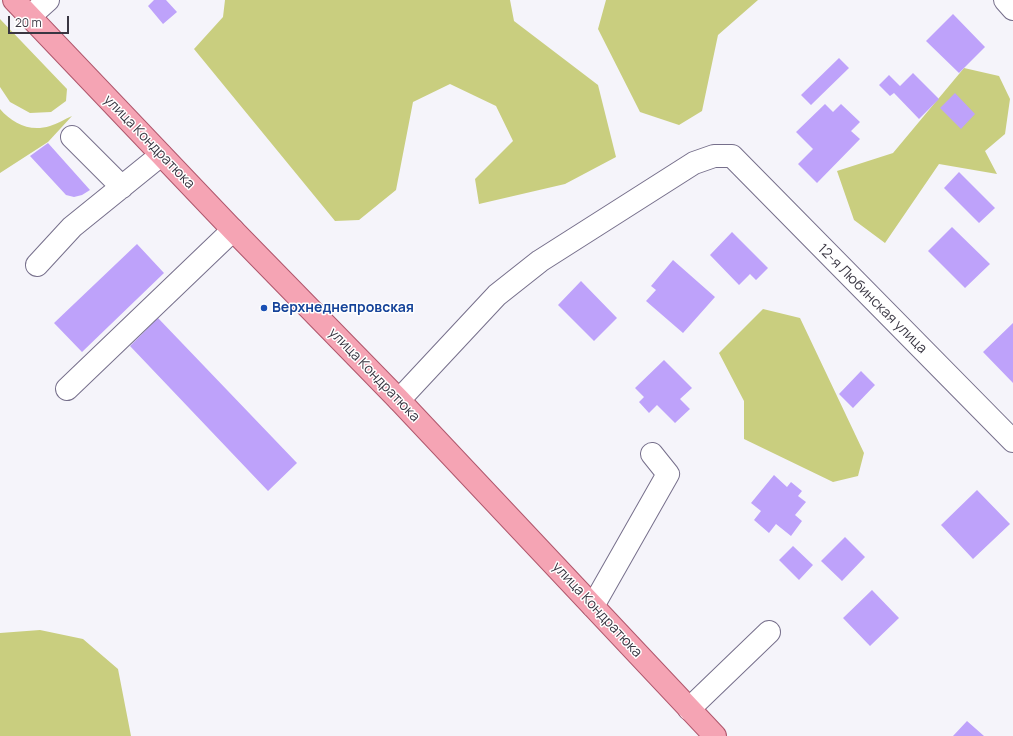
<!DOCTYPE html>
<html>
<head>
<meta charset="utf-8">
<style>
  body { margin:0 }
  #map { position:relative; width:1013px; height:736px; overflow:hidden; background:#f5f4fa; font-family:Manrope,sans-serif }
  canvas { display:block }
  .scale { position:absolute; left:8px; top:16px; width:61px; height:18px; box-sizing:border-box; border:2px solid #393642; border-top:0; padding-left:5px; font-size:12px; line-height:14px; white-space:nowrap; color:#393642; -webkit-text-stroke:3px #fff; paint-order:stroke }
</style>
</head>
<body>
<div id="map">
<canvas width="1013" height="736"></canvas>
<div class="scale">20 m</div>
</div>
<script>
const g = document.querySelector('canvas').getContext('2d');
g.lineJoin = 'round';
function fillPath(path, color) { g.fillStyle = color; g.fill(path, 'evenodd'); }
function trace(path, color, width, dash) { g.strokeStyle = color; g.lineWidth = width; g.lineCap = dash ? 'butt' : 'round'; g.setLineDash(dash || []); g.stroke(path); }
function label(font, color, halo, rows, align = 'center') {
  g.font = font + ' Manrope,sans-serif'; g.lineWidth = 3; g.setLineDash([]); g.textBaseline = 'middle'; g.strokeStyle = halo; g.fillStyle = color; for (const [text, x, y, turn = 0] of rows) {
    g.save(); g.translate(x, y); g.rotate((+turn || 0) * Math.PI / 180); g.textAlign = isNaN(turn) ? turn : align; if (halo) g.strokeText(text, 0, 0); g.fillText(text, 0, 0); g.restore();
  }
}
const green = new Path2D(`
  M 225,0 L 510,0 L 514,21 L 598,85 L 616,157 L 565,184 L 479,204 L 475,179 L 513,141 L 496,106 L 450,84 L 413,102 L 396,190 L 359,220 L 335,221 L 194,49 L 223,17 Z
  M 606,0 L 758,0 L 718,35 L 702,111 L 679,125 L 640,112 L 598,29 Z
  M 0,19 L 67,89 L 66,101 L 51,112 L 30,113 L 10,102 L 0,87 Z
  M 964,68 L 999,76 L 1010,99 L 1005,134 L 985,151 L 997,174 L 939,164 L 885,243 L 854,220 L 837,171 L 893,153 Z
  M 0,109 C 13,124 30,132 50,126 C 57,124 65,119 72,116 L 48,142 L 0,173 Z
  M 763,309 L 800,318 L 864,453 L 858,476 L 833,482 L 744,439 L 744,401 L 719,353 Z
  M 40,630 L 83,639 L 118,669 L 131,736 L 0,736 L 0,633 Z`);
const building = new Path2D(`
  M 154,0 L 166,0 L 177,12 L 163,24 L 148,6 Z
  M 953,14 L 985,47 L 959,73 L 926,41 Z
  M 839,58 L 849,68 L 811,105 L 801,95 Z
  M 913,73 L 939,99 L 919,119 L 894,93 L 890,96 L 879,85 L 889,75 L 900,86 Z
  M 955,93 L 975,114 L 961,129 L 940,108 Z
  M 825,104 L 833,112 L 841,104 L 860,122 L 851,131 L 860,139 L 817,183 L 798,164 L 813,149 L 796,132 Z
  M 48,143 L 90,190 L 82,195 L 74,197 L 66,195 L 30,156 Z
  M 959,172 L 995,208 L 979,223 L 944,188 Z
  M 952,227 L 990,264 L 965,288 L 928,251 Z
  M 732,232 L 768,268 L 756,280 L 750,274 L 739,285 L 710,255 Z
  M 137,244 L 164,273 L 82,352 L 54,323 Z
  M 673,260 L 715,297 L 683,333 L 646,301 L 656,290 L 651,286 Z
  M 581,281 L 617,318 L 594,341 L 558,305 Z
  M 158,318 L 297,463 L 268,491 L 130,346 Z
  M 1013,323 L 1013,383 L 983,352 Z
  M 664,360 L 692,388 L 680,399 L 690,409 L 675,423 L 657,405 L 649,413 L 639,402 L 644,397 L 635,388 Z
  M 861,371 L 875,385 L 853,408 L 839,394 Z
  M 774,475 L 787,487 L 791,482 L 802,491 L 798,496 L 806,502 L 795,515 L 802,521 L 791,536 L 776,524 L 769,533 L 754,520 L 761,511 L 751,503 Z
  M 977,490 L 1010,524 L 973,559 L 941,525 Z
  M 845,537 L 865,557 L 842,581 L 821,561 Z
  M 793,546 L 813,565 L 799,580 L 779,560 Z
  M 872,590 L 899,618 L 870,646 L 843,618 Z
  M 967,721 L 984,736 L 953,736 Z`);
const minor = new Path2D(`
  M 1005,0 L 1013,9
  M 29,17 L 48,0
  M 72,137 L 122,187
  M 37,265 L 72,227 L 161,155
  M 67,389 L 233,230
  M 399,400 L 497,295 L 540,261 L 694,163 L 714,156 L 732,156 L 1013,441
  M 593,606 L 668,474 L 652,454
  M 689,709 L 769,632`);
const major = new Path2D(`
  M 14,0 L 233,230 L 399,400 L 715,736`);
const markers = [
  [264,308,4,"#1a4fb4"]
];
const streetNames = [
  ["улица Кондратюка",149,142,46],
  ["12-я Любинская улица",872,299,45],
  ["улица Кондратюка",374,375,46],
  ["улица Кондратюка",597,610,47]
];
const transitNames = [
  ["Верхнеднепровская",272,308]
];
fillPath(green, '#c9ce7f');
fillPath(building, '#bea2fa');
trace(minor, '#766f8b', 24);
trace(major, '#af566c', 24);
trace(minor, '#fff', 22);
trace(major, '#f5a4b4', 22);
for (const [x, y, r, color] of markers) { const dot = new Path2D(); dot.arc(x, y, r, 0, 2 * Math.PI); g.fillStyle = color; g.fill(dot); trace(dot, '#fff', 1.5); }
label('14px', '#393642', '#fff', streetNames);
label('bold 14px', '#164399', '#fff', transitNames, 'left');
</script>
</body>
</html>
